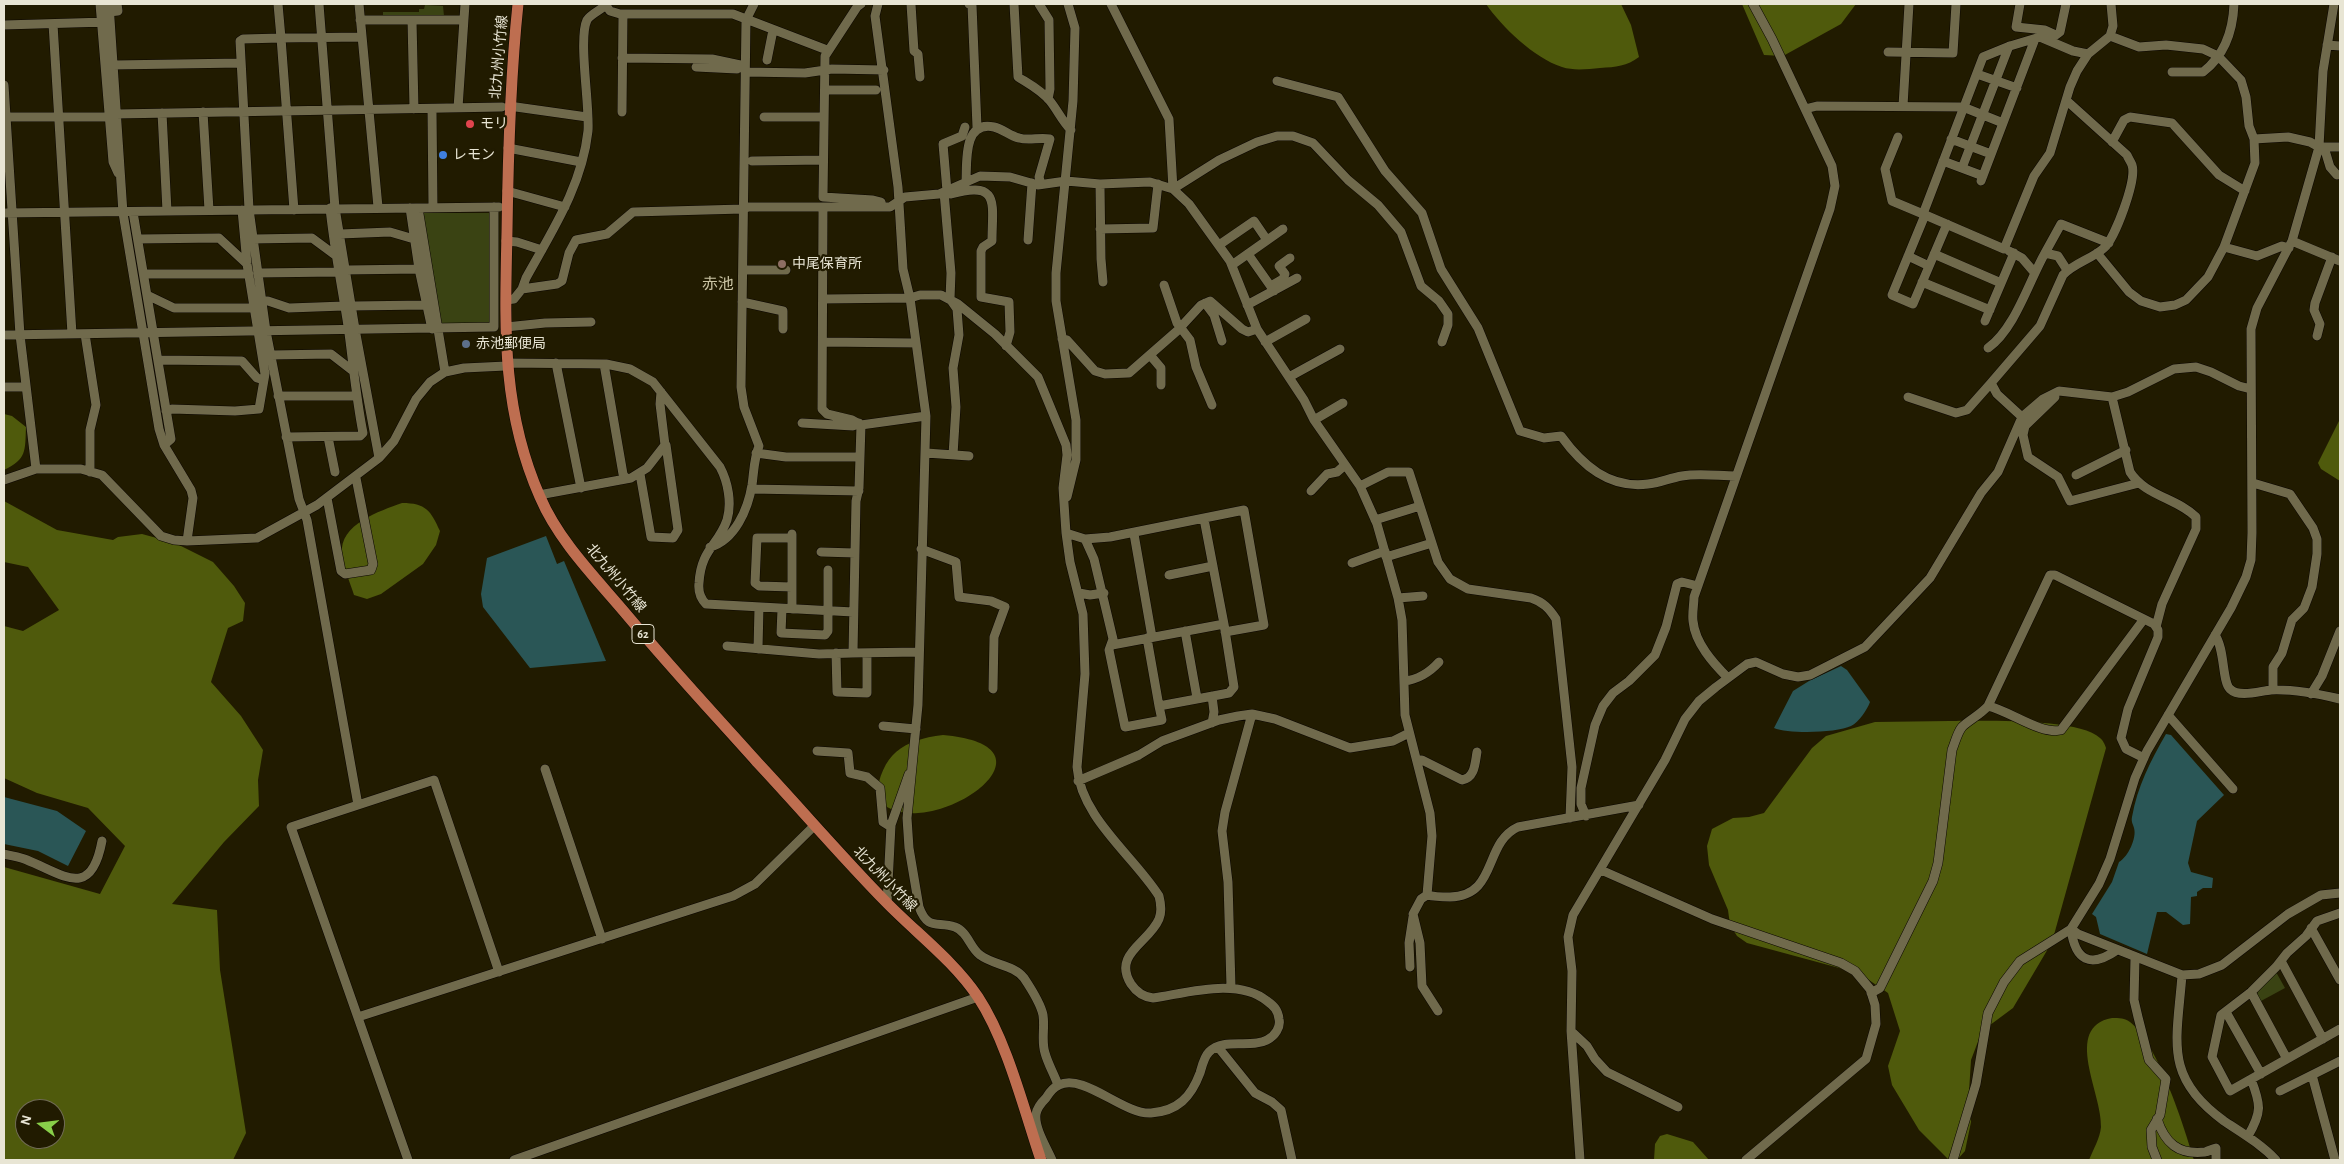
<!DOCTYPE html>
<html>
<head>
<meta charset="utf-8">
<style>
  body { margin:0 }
  #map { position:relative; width:2344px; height:1164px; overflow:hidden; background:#211b00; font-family:"Alegreya Sans",sans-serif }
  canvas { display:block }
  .frame { position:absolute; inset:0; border:5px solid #e8e5d4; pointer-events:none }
  .north { position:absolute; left:15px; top:1099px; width:50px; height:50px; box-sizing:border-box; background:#211b00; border:1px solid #716c55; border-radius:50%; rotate:285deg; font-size:14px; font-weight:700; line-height:20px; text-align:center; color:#e8e5d4 }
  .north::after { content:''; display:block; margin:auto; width:18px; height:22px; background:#88cf49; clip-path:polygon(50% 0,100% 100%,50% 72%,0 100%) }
</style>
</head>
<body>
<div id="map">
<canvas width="2344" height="1164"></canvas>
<div class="frame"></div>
<div class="north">N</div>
</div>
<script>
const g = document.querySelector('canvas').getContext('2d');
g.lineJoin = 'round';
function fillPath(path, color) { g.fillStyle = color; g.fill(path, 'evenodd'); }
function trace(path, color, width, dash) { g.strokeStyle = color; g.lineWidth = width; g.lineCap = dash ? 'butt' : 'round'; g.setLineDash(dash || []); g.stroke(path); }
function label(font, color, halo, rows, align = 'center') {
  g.font = font + ' "Alegreya Sans","Noto Sans JP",sans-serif'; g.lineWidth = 4.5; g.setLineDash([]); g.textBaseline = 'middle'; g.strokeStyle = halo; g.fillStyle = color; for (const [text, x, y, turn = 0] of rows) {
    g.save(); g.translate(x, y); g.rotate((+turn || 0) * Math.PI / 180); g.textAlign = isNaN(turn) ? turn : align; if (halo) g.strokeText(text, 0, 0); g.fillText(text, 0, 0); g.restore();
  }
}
const green = new Path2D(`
  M 425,5 L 443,6 L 444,16 L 386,17 L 383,15 L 383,12 L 419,12 L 419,9 L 424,9 Z
  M 423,213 L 490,213 L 492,217 L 491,323 L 441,325 Z
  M 2276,972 L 2285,988 L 2261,1001 L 2257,995 L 2258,991 Z`);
const forest = new Path2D(`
  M 1486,4 L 1621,4 L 1631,25 L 1639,57 C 1627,66 1616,67 1600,68 C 1588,69 1574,71 1562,67 C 1534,58 1502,27 1486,4 Z
  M 1742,4 L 1856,4 L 1841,24 L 1783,56 L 1764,55 Z
  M 4,414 L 12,416 L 26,427 C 25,451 27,459 4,470 Z
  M 2340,419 L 2340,481 L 2321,469 L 2318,463 Z
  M 4,501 L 57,530 L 113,540 L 118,537 L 142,534 L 175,543 L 213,562 L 234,586 L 245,603 L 243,621 L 228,628 L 211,682 L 241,716 L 263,750 L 258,780 L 259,806 L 224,842 L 172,904 L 217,910 L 220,970 L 246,1133 L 233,1160 L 4,1160 L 4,867 L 100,894 L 125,846 L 88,808 L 37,793 L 4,778 L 4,626 L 23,631 L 59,610 L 28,567 L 4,562 ZM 25,1109 L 55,1109 L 55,1139 L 25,1139 Z
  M 402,503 C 426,503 431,511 440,531 L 436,545 L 423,564 L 381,594 L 367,599 L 354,595 C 350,582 343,567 342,554 C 339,524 380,511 402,503 Z
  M 1950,721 C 1981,721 2079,718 2100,738 C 2103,740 2105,745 2106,748 L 2052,942 L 2013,1008 L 1982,1031 L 1971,1060 L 1969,1092 L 1971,1122 L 1965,1151 L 1957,1160 L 1949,1160 L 1919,1130 L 1892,1085 L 1888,1066 L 1900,1031 L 1888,993 L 1866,978 L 1843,969 L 1747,943 L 1737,936 L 1730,925 L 1728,910 L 1709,865 L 1707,846 L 1712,829 L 1733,818 L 1749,817 L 1764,813 L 1812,748 L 1826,736 L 1875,722 Z
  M 943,735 C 1079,747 917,853 876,797 C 882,754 902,740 943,735 Z
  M 2112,1018 C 2119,1018 2125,1018 2130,1022 C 2158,1044 2184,1126 2194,1160 L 2089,1160 C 2093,1150 2100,1138 2101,1127 C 2103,1095 2062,1027 2112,1018 Z
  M 1667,1134 L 1693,1142 L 1709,1160 L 1654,1160 L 1655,1144 L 1660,1136 Z`);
const water = new Path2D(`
  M 546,536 L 557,564 L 564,561 L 606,661 L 530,668 L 483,607 L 481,594 L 487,558 Z
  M 1841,666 L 1847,670 L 1870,702 C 1867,710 1859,722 1851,726 C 1837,733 1788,734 1774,728 L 1793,691 L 1809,681 Z
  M 2166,734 L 2171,735 L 2224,795 L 2197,821 L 2188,863 L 2191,872 L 2213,878 L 2212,888 L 2203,888 L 2197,892 L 2197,896 L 2191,897 L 2190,924 L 2183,925 L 2166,912 L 2157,912 L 2147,954 L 2100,934 L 2096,917 L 2092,914 L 2112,882 L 2119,862 C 2128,857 2137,838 2134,828 C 2133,824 2131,822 2132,817 C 2137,787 2151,760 2166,734 Z
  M 4,797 L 57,811 L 86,831 L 68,866 L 38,851 L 4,844 Z`);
const minor = new Path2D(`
  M 100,4 L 113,162 L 118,173
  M 109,4 L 123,213 L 159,429 L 164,445 L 191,490 L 193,498 L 187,541
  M 278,4 L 281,38 L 243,39 L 240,41 L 249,209 L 266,331 L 299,499 L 307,520 L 358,805
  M 319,4 L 335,208 L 355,329 L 379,458
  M 359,4 L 378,207
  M 605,4 L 610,11 L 620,14 L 733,14 L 827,50
  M 861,4 L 857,7 L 825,56 L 823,197 L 873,200 L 881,202 L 882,207
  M 878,4 L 875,16 L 898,187 L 903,269 L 910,298 L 926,416 L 918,705 L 907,818 L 909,848 L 919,907 C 928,931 937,921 955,927 C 968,932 970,948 980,955 C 993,965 1014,965 1024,978 C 1030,987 1041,1005 1043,1015 C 1045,1028 1041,1041 1045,1053 C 1048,1064 1054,1074 1058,1085
  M 911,4 L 914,51 L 918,54 L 920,77
  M 969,4 L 972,5 L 977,127
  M 1014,4 L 1018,77 C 1029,84 1041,90 1050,101 C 1058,111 1062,121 1071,130
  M 1039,4 L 1049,20 L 1050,89 L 1048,99
  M 1111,4 L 1169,119 L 1173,189
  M 2020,4 L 2016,27 L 2045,30 L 2056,35 L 2060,32 L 2066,4
  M 109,12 L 118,11 L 117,4
  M 360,20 L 463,20
  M 412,20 L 414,109
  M 53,24 L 72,334
  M 4,25 L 106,22
  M 2327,45 L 2340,46
  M 1888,52 L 1953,53 L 1956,4
  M 2088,54 L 2073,51 L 2040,37 L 2010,46 L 1983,57 L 1923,214 L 2004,249 L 2034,176 L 2050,153 L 2070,87 L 2077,71 L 2088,54 L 2110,36 L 2113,26 L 2111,4
  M 622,58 L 712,59 L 745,66
  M 767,60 L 773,30
  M 113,65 L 241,63
  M 696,67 L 737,69 L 739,67
  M 745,72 L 805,73 L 832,69 L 884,70
  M 2172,72 L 2203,72 C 2225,55 2233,30 2234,4
  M 1977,74 L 2017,88
  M 1277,81 L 1338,97 L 1385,171 L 1422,213 L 1441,269 L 1478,328 L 1520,431 L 1544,438 L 1561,436 C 1582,465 1609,489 1648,484 C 1659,483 1670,478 1682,476 C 1699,473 1719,476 1736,476
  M 4,85 L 20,335 L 36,469
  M 825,90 L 876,90
  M 509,106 L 587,117
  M 1903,106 L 1909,4
  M 458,108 L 465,4
  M 432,109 L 433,208
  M 1805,109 L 1817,106 L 1963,107 L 2003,123
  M 203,112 L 209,210
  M 622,112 L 623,14
  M 162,113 L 167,211
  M 116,114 L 502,107
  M 4,117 L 108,117
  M 764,117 L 824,117
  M 1898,137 L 1885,169 L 1892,201 L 1923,214
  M 1951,139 L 1991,154
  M 2254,139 L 2288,137 L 2310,142 L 2319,147 L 2340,147
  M 2112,142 L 2124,120 L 2130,117 L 2172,123 L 2219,175 L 2245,191
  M 2324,147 L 2330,167 L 2337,175
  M 508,148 L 581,162
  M 752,161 L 823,160
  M 1943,161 L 1983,176
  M 1962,168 L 2009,46
  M 1981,181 L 2035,39
  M 966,182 C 967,162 963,120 994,127 C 1003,129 1010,136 1019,138 C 1029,141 1039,137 1050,139 L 1039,177 L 1041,184
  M 1100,184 L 1101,259 L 1103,282
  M 1173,189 L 1219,160 L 1257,142 L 1277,136 L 1293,136 L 1313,143 L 1348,180 L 1378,205 L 1401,232 L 1421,286 L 1439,301 L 1448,314 L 1448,325 L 1442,342
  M 507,191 L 565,207
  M 947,191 L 943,144 L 962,136 L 965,127
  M 944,192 L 951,273 L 950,299 L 957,309 L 959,335 L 953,368 L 956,407 L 953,455
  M 951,194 C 1001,180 992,204 992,241 L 983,247 L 981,251 L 981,297 L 1009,302 L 1010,332 L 1006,346
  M 410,208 L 419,269 L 432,329
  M 418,208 L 445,372
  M 823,208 L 822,409 L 827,414 L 852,420 L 861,425 L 926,416
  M 294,210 L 281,38 L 362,37
  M 133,212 L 171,439 L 164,445
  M 4,213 L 499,207
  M 1925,215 L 1892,295 L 1913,304 L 1947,224
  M 1100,229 L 1153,228 L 1158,184
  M 340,234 L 390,232 L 414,239
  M 138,239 L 219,238 L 247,264
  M 253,239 L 312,238 L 335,255
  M 1028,240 L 1032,183
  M 506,241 L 517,242 L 542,250
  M 2292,241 L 2340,261
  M 1219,245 L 1254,221 L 1267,240
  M 2224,247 L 2257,256 L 2282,246 L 2289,248
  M 2009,251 L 2022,258 L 2034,272
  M 2045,253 L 2061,224 L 2109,243
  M 2097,253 L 2129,292 L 2141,301 L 2160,307 L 2175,305 L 2186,300 L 2208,277 L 2224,247 L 2255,163 L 2254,139 L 2249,126 L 2246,97 L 2241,80 L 2218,56 L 2203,49 L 2166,45 L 2139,47 L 2110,36
  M 1248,254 L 1274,291
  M 1934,254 L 2001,283
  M 1908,256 L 1929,266
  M 1232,265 L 1283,229
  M 345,270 L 419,269
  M 743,270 L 786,270
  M 258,273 L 337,272
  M 144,274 L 249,274
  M 1922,282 L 1990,310
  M 1164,285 L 1177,323 L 1190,340 L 1196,367 L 1212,405
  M 1271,286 L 1283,279 L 1285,274 L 1279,266 L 1290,258
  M 522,289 L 557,284 L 562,281 L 569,253 L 576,240 L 607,234 L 633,212 L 743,209 L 748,207 L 890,207 L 905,197 L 939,194 L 980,176 L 1010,177 L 1038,185 L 1066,181 L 1100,184 L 1150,182 L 1173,189 L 1189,204 L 1230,261 L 1257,329 L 1304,400 L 1314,420 L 1360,486 L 1377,524 L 1398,598 L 1402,620 L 1405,715 L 1430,813 L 1432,836 L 1427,895
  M 147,295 L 174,308 L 254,308
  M 824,299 L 910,298 L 920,295 L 941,295 L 958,304 L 995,334 L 1038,377 L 1066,445 L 1067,455 L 1063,488 L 1066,533 L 1070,562 L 1083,614 L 1085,674 L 1077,767 C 1081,818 1133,855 1159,896 C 1161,904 1162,912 1159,919 C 1149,943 1112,954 1131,984 C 1137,993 1144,997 1153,998 C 1187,993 1238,977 1267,1001 C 1274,1006 1278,1010 1279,1019 C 1281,1027 1275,1036 1267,1040 C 1250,1049 1224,1037 1209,1052 C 1204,1057 1202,1066 1200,1073 C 1191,1097 1178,1111 1151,1113 C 1124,1115 1084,1073 1059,1085 C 1054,1087 1049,1093 1046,1098 C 1042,1102 1037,1108 1036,1114 C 1034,1128 1047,1148 1052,1160
  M 506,300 L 514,299 L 522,289 L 526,278 C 552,231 582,186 588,131 C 590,106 578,39 587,20 C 590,15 600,10 605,6
  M 262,301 L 268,301 L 289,308 L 344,306
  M 742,302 L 783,311 L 783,329
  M 1205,303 L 1214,315 L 1222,341
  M 1247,305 L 1297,278
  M 352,306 L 426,305
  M 1985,321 L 2014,253
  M 506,327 L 545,323 L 591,322
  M 85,334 L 96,405 L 90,430 L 90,472
  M 4,335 L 494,327 L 494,207
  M 2317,336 L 2320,324 L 2314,310 L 2315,303 L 2332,257
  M 1062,339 L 1067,340 L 1095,371 L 1105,374 L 1129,373 L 1177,331 L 1201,305 L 1210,301 L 1242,329 L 1248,332 L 1257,329
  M 823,342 L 916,343
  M 1265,342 L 1306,319
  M 1988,348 C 2015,329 2029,281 2045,253 L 2058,256 L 2067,270
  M 271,355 L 331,354 L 353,371
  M 1150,355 L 1161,368 L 1161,385
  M 158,360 L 242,361 L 257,378 L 264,380
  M 507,363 L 606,364 L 630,369 L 653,382 L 720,467 C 728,482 732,503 727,520 C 718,546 701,549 699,583 C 698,592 700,598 706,604 L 853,612
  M 556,363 L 581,488
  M 604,364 L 623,474 L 626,479
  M 1289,377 L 1340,349
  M 4,387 L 25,387
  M 278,396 L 356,396
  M 1908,397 L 1956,413 L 1967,410 L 1991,383
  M 2055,397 L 2025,426 L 2023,435 L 2028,457 L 2058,477 L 2070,501 L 2139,483
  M 2112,397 L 2130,472 C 2145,496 2177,498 2196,517 L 2196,529 L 2162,604 L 2156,627
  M 166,411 L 172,409 L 235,411 L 259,409 L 265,374 L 247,264 L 242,210
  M 2022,417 L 1997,394 L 1991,383 L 2040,326 L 2063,275 C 2074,263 2092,259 2104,248 C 2115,238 2137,180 2132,165 C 2131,162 2128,158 2127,155 L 2066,100
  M 1314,420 L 1343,403
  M 802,423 L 853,426 L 859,423
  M 861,425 L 859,488 L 856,501 L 853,653 L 919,652
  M 286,437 L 360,436 L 363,433 C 356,398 353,362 348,326 C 342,287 334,248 330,208
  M 328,437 L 335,472
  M 756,453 L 786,457 L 860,457
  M 926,453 L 969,456
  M 640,474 L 651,537 L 673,538 L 678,530 L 666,445
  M 2076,475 L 2126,450
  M 4,480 L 36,469 L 81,469 L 102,475 L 161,536 L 174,540 L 187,541 L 257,538 L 317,505 L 379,458 L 394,441 L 416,399 L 430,382 L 445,372 L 464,368 L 506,366
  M 2253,483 L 2290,494 L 2313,528 L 2317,539 L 2317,554 L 2312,587 L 2304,608 L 2292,620 L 2282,653 L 2273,667 L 2273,690
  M 1360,486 L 1388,472 L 1409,472 L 1438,562 L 1450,579 L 1468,589 L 1531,598 C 1543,602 1549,608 1556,619 L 1572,767 L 1570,818
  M 751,489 L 859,491
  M 1311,491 L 1327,474 L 1337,472 L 1345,465
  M 539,495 L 631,478 L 647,468 L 665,445 L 660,404 L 661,392
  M 1067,497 L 1076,460 L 1076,420 L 1056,301 L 1056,273 L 1073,101 L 1075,28 L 1068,4
  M 327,498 L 341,571 L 345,574 L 371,570 L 373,564 L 356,478
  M 1204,519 L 1224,624
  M 1375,520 L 1420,506
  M 1066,533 L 1085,539 L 1110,537 L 1244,510 L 1264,625 L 1225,632
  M 792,534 L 792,609
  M 1134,534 L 1152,637
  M 1085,539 L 1094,559 L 1113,639 L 1109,650 L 1125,727 L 1162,720 L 1159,706 L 1229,693 L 1234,687 L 1224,624 L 1112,645
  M 710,547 C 735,540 748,509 752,485 C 754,471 754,458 759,446 L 744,407 L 741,387 L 746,20 L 754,4
  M 921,549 L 956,562 L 959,597 L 991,601 L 1005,607 L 994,637 L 993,689
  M 821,552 L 855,553
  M 1386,557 L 1432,543
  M 1352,563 L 1385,551
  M 1169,575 L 1213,566
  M 792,587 L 759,586 L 755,583 L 757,538 L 792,538
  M 1079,593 L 1090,595 L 1104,593
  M 1398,598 L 1423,596
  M 782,609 L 781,633 L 825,635 L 828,631 L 828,570
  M 1185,631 L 1197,698
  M 2215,635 C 2225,649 2222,682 2230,689 C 2239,698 2260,691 2271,690 C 2293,689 2319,694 2340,699
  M 1147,638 L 1159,706
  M 727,646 L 819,654 L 853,653
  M 758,649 L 759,607
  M 836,653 L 837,692 L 867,693 L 867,653
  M 1728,678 C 1713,663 1695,643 1693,621 C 1692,613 1694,604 1694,597 L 1830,209 L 1835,186 L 1832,166 L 1772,39 L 1753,4
  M 1404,681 C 1417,680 1430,672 1439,662
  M 2311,694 L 2322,676 L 2340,631
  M 1988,706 C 2010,711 2041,735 2061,730 L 2144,619
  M 2168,715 L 2233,789
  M 1212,723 L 1214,712 L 1212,696
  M 883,726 L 916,729
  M 817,751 L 848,753 L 850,773 L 867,777 L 880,788 L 883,822 L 891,827
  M 1418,760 L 1422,760 L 1462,780 C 1475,778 1475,763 1477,752
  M 545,769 L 602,939
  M 1078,781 L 1139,755 L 1162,741 L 1219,720 L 1238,716 L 1252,714 L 1275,719 L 1350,748 L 1393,741 L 1409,733
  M 1586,816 L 1581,804 L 1581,788 L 1595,725 L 1603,706 L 1613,693 L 1629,681 L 1655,655 L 1666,627 L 1677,584 L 1682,582 L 1698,586
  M 4,854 C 11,856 20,857 27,860 C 64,875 91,900 102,841
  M 1601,870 L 1712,919 L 1841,963 L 1855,971 L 1870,989 L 1875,1005 L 1876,1024 L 1866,1059 L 1746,1160
  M 1427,895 C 1435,897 1442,897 1450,897 C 1498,896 1483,843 1518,827 L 1639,805
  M 1427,895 L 1421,899 L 1413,914 L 1420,943 L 1422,986 L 1438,1011
  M 887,903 L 891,825 L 909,774
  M 2340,913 L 2317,921 L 2306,936 L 2287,953 L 2276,967 L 2251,992 L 2221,1015 L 2212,1057 L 2230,1091 L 2340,1029
  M 2311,928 L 2340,980
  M 2071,929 L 2078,934 L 2182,975 L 2199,974 L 2222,965 L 2288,914 L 2321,895 L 2340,893
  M 2071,929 C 2075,960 2090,969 2117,950
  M 2135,958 L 2134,1000 L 2138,1017 L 2149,1060 L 2166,1079 L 2160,1115 L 2151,1130 L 2152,1147 L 2157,1160
  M 2281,961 L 2323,1039
  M 1410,967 L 1409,943 L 1413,917
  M 2182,975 C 2177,1041 2163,1077 2224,1121 C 2242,1133 2261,1144 2276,1160
  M 1231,987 L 1228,882 L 1222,831 L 1225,812 L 1252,714
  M 2251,992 L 2287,1059
  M 1871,993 L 1880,988 L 1933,881 L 1938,863 L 1952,750 C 1955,743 1957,733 1962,727 C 1969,720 1980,715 1988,706 L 2050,575 L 2055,575 L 2154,624 L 2158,630 L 2158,637 L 2128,709 L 2121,738 L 2126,749 L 2144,758
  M 2226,1012 L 2261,1074
  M 358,1017 L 733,896 L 755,884 L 814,826
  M 1571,1031 L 1587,1046 L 1595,1059 L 1607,1072 L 1678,1107
  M 1218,1047 L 1255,1093 L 1272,1102 L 1281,1110 L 1292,1160
  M 2312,1075 L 2335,1160
  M 2280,1091 L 2340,1061
  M 2157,1119 C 2165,1143 2178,1155 2205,1152 C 2209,1151 2212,1149 2216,1148 L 2216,1160
  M 2248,1136 C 2262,1112 2261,1105 2251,1079
  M 408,1160 L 291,827 L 434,780 L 499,972
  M 514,1160 L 978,997
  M 1580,1160 L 1571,1031 L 1572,971 L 1568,937 L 1573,915 L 1665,760 L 1685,719 L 1699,701 L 1716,687 L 1747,664 L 1756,662 L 1783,674 L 1798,677 L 1810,675 L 1865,647 L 1930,578 L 1981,493 L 1998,472 L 2022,417 L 2043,399 L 2059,391 L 2112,397 L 2128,392 L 2174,369 L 2196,367 L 2211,372 L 2239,386 L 2251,389
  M 1953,1160 L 1976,1084 L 1988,1013 L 2004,982 L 2020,961 L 2071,929 L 2099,884 L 2110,859 L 2135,778 L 2147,751 L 2231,608 L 2246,577 L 2251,560 L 2252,533 L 2251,329 L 2257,308 L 2292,241 L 2319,147 L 2323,71 L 2334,4`);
const major = new Path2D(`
  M 518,4 C 510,80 508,156 507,232 C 505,325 501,409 540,497 C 560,544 600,582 632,621 C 672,669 715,715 757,762 C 800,808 841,856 885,901 C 916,933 953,960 978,997 C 1007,1041 1024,1110 1041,1160`);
const markers = [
  [470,124,5,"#e0444e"],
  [443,155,5,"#3f7fe0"],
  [782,264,5,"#8d6e63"],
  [466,344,5,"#5c6f8a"]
];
const shields = [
  [643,634,22]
];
const shieldNames = [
  ["62",643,634]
];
const streetNames = [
  ["北九州小竹線",499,57,-85],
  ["北九州小竹線",616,578,50],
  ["北九州小竹線",885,879,46]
];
const poiNames = [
  ["モリ",480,124],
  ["レモン",453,155],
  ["中尾保育所",792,264],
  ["赤池郵便局",476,344]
];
const quarterNames = [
  ["赤池",718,284]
];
fillPath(green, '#3a4313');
fillPath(forest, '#4f5a0c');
fillPath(water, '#2a5656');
trace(minor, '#0b0600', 10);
trace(major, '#0b0600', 12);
trace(minor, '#706a4c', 9);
trace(major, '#be6e50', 11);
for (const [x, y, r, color] of markers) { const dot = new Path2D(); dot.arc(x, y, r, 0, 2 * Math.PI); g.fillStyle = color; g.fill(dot); trace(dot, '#211b00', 2); }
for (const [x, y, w] of shields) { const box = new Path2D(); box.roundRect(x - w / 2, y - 9.5, w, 19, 4); g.fillStyle = '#211b00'; g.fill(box); trace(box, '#e8e5d4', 1); }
label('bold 12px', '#e8e5d4', null, shieldNames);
label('14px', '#e8e5d4', '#211b00', streetNames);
label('14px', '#e8e5d4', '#211b00', poiNames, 'left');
label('16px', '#cbc5a4', '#211b00', quarterNames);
</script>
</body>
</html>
